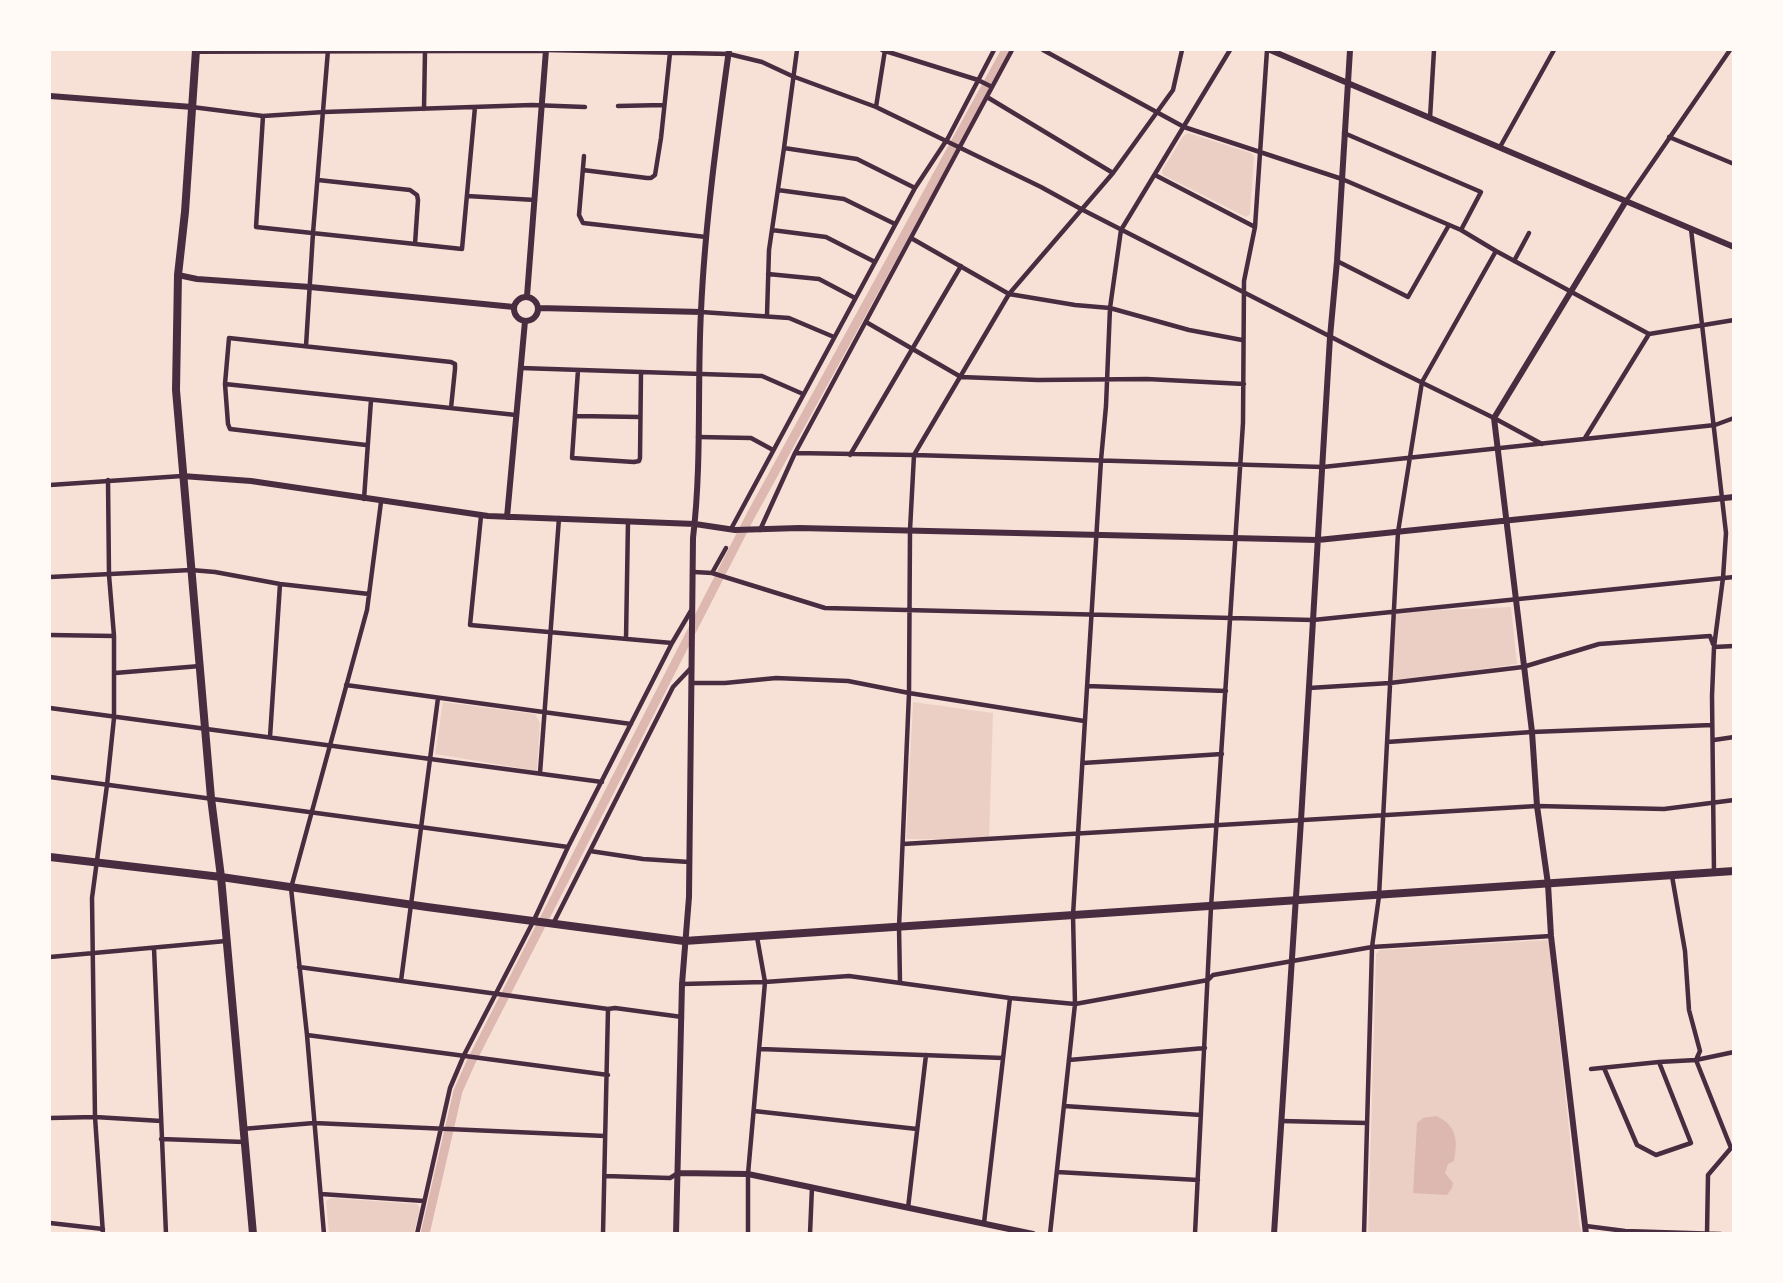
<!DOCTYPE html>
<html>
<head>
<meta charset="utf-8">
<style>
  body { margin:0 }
  #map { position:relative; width:1783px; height:1283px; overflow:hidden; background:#f7e1d7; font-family:Roboto,sans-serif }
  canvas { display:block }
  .frame { position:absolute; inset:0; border:51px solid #fffaf5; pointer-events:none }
</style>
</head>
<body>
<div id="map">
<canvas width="1783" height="1283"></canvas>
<div class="frame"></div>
</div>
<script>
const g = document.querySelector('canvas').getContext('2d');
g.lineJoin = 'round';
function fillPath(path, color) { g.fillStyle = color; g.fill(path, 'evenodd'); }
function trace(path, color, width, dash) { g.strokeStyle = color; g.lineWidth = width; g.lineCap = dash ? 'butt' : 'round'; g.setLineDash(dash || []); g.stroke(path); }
const green = new Path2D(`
  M 1188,133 L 1251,153 L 1254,157 L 1250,214 L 1246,217 L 1163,175 L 1162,171 L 1183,136 Z
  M 1511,607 L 1517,664 L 1390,683 L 1394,612 Z
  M 443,702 L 535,714 L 540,723 L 537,771 L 435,754 Z
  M 913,702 L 993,713 L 989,839 L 906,839 Z
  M 1547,940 L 1549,942 L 1579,1223 L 1582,1233 L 1368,1234 L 1376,954 L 1380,950 Z
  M 331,1198 L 417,1204 L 420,1208 L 414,1233 L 329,1233 L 326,1201 Z`);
const water = new Path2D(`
  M 1436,1116 C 1457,1125 1458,1141 1454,1161 L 1448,1164 L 1445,1173 L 1453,1183 L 1452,1188 L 1447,1195 L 1413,1193 L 1417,1123 L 1423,1118 Z`);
const canal = new Path2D(`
  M 425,1234 L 458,1091 L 471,1062 L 751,515 L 1006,50`);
const minor = new Path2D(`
  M 546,50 L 729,54 L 762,62 L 792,76 L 876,107 L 1041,187 L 1081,209 L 1382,363 L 1494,418 L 1542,444
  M 797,50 L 784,148 L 857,159 L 915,188
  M 882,50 L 978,80 L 992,87
  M 1043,50 L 1184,127 L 1342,179 L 1461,230 L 1496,251 L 1649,334 L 1734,320
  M 987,97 L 1113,173
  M 618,106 L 663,105
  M 192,107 L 263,116 L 324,112 L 532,105 L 585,107
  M 876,107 L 885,50
  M 424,109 L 425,51
  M 263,116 L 256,227 L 462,249 L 475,107
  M 1430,118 L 1434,50
  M 1344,133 L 1481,192 L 1461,230
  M 1669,137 L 1734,164
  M 1500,147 L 1554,50
  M 584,156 L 579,215 L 583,223 L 706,237
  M 583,170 L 647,178 L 651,178 L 655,175 L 661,138 L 670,53
  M 1155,175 L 1255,227
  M 318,180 L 410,190 L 417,195 L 418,200 L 415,244
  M 778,190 L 844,199 L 895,224
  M 467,196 L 535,200
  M 1626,201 L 1730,50
  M 1691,229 L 1726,533 L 1723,578 L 1714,647 L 1712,696 L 1714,873
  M 772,230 L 826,237 L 875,262
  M 911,238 L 1009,294 L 1075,305 L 1110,308 L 1189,330 L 1242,340
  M 1337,261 L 1408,297 L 1449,225
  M 1514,261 L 1529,233
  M 768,274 L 819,279 L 855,298
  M 701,312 L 789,318 L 834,337
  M 767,315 L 769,250 L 784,148
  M 866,322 L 961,377 L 1038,380 L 1147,379 L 1244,384
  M 306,346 L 313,233 L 328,50
  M 521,368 L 762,376 L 803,394
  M 578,370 L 572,458 L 634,462 L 639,461 L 640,458 L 641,372
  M 225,384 L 516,415
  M 576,416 L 640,417
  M 698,437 L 751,438 L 773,450
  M 1585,438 L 1649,334
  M 366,445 L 230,429 L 228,424 L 225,384 L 229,338 L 451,362 L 455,364 L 455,369 L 451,408
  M 795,453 L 914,455 L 1323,467 L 1715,425 L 1734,418
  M 850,455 L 961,266
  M 50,485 L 182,476
  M 364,499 L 371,400
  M 481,516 L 470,625 L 672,643
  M 731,529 L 915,188 L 948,138 L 994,50
  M 760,530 L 795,453 L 1012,50
  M 694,572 L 712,573 L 825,608 L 1313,620 L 1734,577
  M 712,573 L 726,548
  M 50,577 L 191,570 L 215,572 L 280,584 L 369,594
  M 50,635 L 114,636
  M 626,639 L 628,521
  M 1714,647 L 1734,646
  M 115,673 L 200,666
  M 692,683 L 725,683 L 776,678 L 848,681 L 909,693 L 1084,721
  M 346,685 L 631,724
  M 1087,686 L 1226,691
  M 1309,688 L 1390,683 L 1523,667 L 1599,644 L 1710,636 L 1713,644
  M 50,708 L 602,782
  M 270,737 L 280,584
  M 1714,740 L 1734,737
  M 1387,742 L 1532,732 L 1712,725
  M 1083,763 L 1222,754
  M 540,773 L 559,518
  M 50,777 L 568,847
  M 903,844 L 1537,806 L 1664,809 L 1734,800
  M 590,851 L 643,859 L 689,862
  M 1672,876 L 1685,951 L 1689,1010 L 1700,1051 L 1696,1060 L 1731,1148 L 1708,1175 L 1707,1234
  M 553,924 L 673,687 L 691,668
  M 154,948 L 166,1234
  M 50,957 L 226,941
  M 299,967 L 608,1009 L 603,1234
  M 401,981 L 438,698
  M 900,983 L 899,927 L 909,693 L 910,530 L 914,455 L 1009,294 L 1113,173 L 1173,90 L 1182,50
  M 682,984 L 765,982 L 849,976 L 1010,998 L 1075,1004 L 1208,980 L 1213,975 L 1372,947 L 1551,936
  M 608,1009 L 615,1008 L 682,1017
  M 307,1035 L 608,1075
  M 760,1049 L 1003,1058
  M 1069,1060 L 1205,1048
  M 1604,1068 L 1637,1145 L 1656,1155 L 1691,1143 L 1659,1062
  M 1591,1069 L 1659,1062 L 1696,1060 L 1734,1052
  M 1064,1106 L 1201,1115
  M 754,1111 L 917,1129
  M 50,1118 L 95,1117 L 161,1121
  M 1281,1121 L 1367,1123
  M 242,1129 L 314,1123 L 605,1136
  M 161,1139 L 244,1142
  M 1057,1172 L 1198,1180
  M 605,1176 L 670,1178 L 678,1173
  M 321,1194 L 424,1201
  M 908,1208 L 926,1055
  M 50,1223 L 103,1229
  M 984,1223 L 1010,998
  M 1586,1226 L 1625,1231 L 1721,1234
  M 103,1234 L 95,1117 L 92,898 L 107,785 L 114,718 L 114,636 L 109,575 L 108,480
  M 324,1234 L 307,1035 L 291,888 L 367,610 L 381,502
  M 417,1234 L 450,1088 L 464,1055 L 534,920 L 568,847 L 672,643 L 692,609
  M 748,1234 L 748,1174 L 765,982 L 757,937
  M 810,1234 L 812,1187
  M 1050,1234 L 1075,1004 L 1073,915 L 1101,460 L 1106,406 L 1110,308 L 1121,230 L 1230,50
  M 1195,1234 L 1211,907 L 1243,423 L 1244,281 L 1255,227 L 1267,50
  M 1364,1234 L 1372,947 L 1379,896 L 1398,532 L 1422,382 L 1496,251`);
const tertiary = new Path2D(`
  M 1270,50 L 1734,247
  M 196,51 L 546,50
  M 50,96 L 192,107
  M 178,275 L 197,279 L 310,287 L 514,307
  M 527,296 L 546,50
  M514 309a12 12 0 1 1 24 0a12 12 0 1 1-24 0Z
  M 539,308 L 701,312
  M 182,476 L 251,481 L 488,516 L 695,524 L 735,530 L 799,528 L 1318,540 L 1734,497
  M 507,517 L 525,321
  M 678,1173 L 748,1174 L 1033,1234
  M 676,1234 L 682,984 L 689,897 L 693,538 C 702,463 697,387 701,311 C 705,224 717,136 729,50
  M 1274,1234 L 1301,820 L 1330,337 L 1337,261 L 1350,50
  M 1586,1234 L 1551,936 L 1548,884 L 1537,806 L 1532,732 L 1494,418 L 1626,201`);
const primary = new Path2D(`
  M 196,50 L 185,212 L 178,275 L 176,390 L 211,798 L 221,877 L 253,1234
  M 50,857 L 221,877 L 427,907 L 684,941 L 1734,871`);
fillPath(green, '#ebcfc5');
fillPath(water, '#dcb8b0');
trace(canal, '#dcb8b0', 9);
trace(minor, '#4a2c40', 4.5);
trace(tertiary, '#4a2c40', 6);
trace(primary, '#4a2c40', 8);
</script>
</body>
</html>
